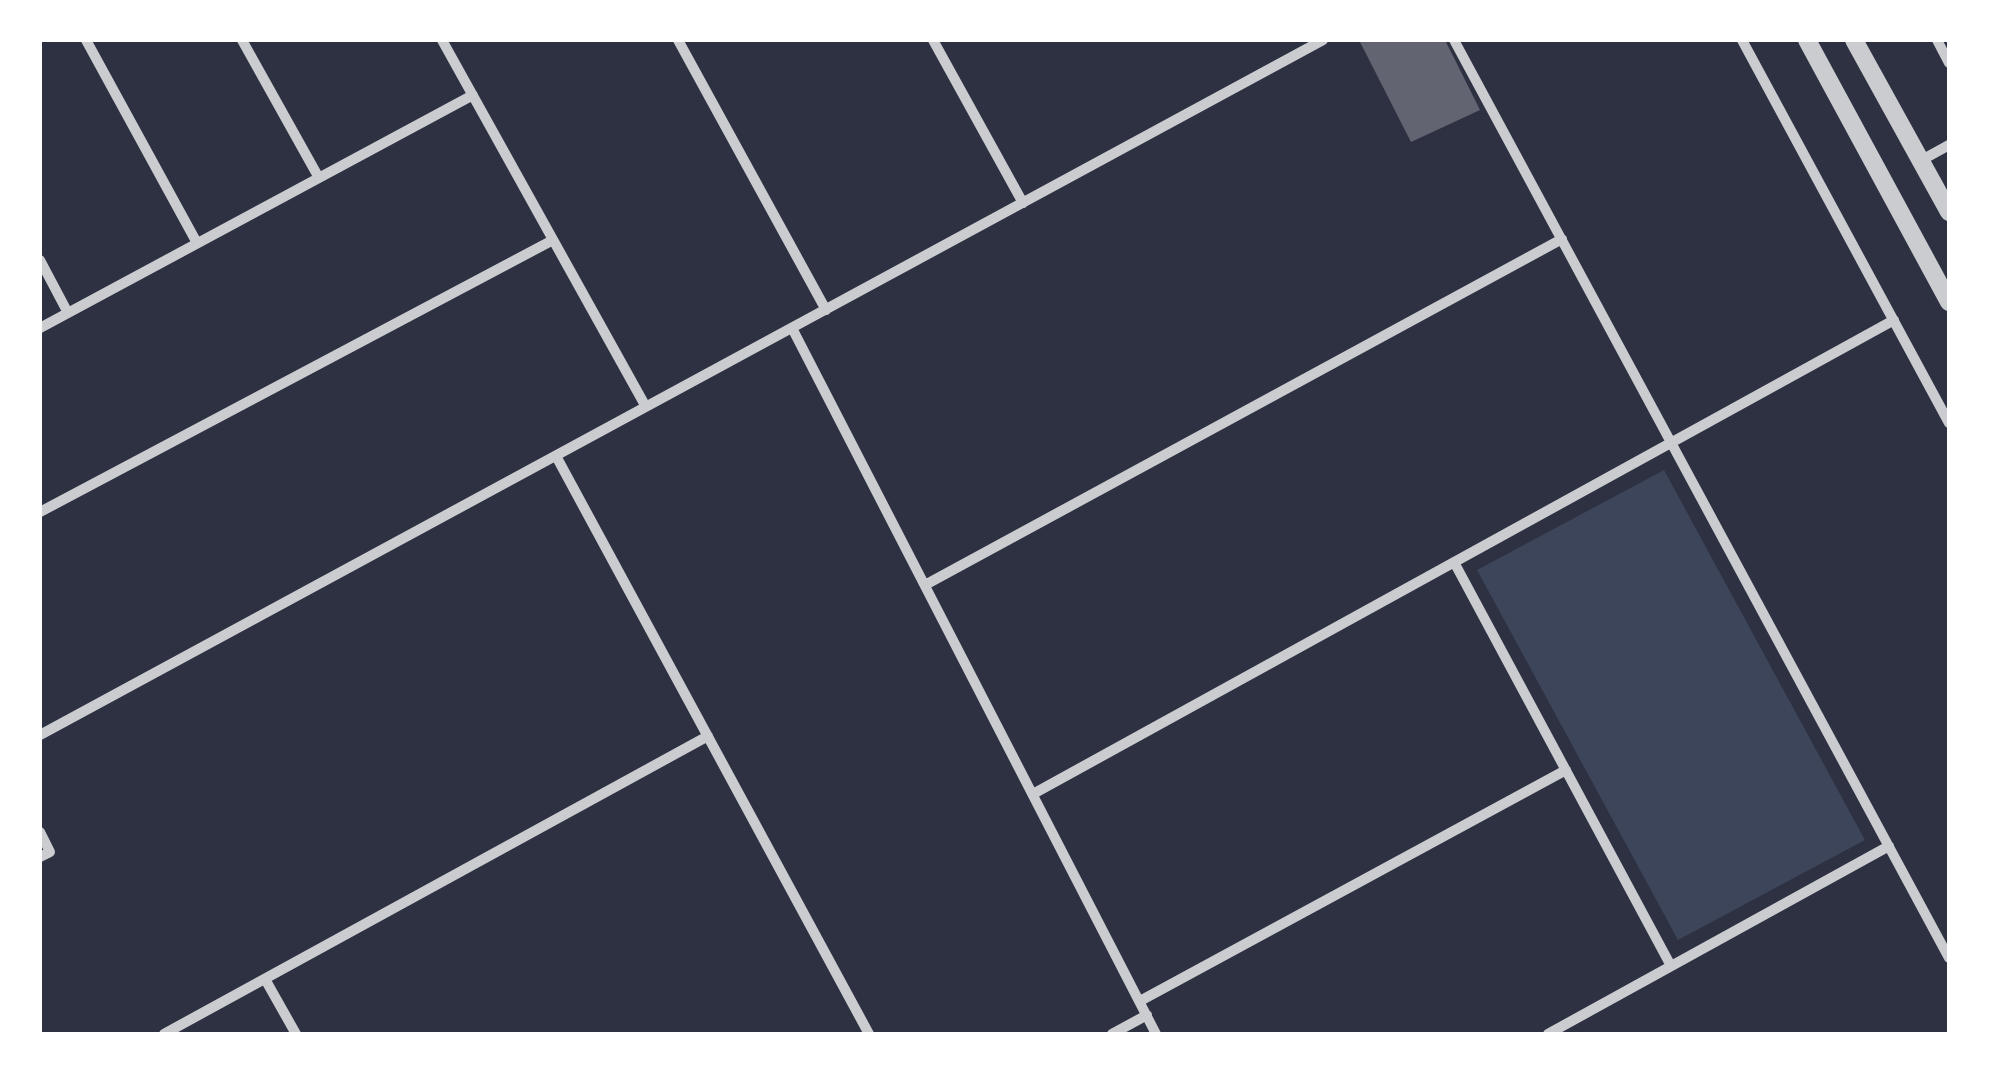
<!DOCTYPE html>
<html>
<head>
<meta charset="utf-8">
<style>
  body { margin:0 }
  #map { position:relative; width:1989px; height:1074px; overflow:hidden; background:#2d3142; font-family:Quicksand,sans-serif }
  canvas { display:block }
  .frame { position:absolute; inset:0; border:42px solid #fff; pointer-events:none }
</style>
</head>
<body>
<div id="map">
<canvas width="1989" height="1074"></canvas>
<div class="frame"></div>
</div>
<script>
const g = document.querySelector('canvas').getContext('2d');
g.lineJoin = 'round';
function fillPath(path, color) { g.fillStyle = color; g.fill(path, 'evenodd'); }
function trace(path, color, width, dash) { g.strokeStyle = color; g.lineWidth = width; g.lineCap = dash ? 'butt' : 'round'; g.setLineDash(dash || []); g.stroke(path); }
const green = new Path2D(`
  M 1664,470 L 1865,840 L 1678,940 L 1477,570 Z`);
const building = new Path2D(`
  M 1359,40 L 1445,40 L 1480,110 L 1411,142 Z`);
const minor = new Path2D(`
  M 86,40 L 197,243
  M 242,40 L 319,178
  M 442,40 L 646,407
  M 678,40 L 826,310
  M 933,40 L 1023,203
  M 1454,40 L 1949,958
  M 1742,40 L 1949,423
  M 1937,40 L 1949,63
  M 1920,161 L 1949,145
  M 40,260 L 68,313
  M 40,328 L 473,95
  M 792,328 L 1156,1034
  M 556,456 L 869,1034
  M 40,512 L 553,240
  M 1454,562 L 1671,966
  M 925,585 L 1562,239
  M 40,735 L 1323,40
  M 1033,794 L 1894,320
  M 40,832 L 50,852 L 40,857
  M 265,979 L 296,1034
  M 1140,1001 L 1566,770
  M 164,1034 L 708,736
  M 1112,1034 L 1147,1015
  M 1548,1034 L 1889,846`);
const tertiary = new Path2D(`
  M 1807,40 L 1949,302
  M 1854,40 L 1949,212`);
fillPath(green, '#3c4559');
fillPath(building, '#626471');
trace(minor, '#caccd0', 10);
trace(tertiary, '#caccd0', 18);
</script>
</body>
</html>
